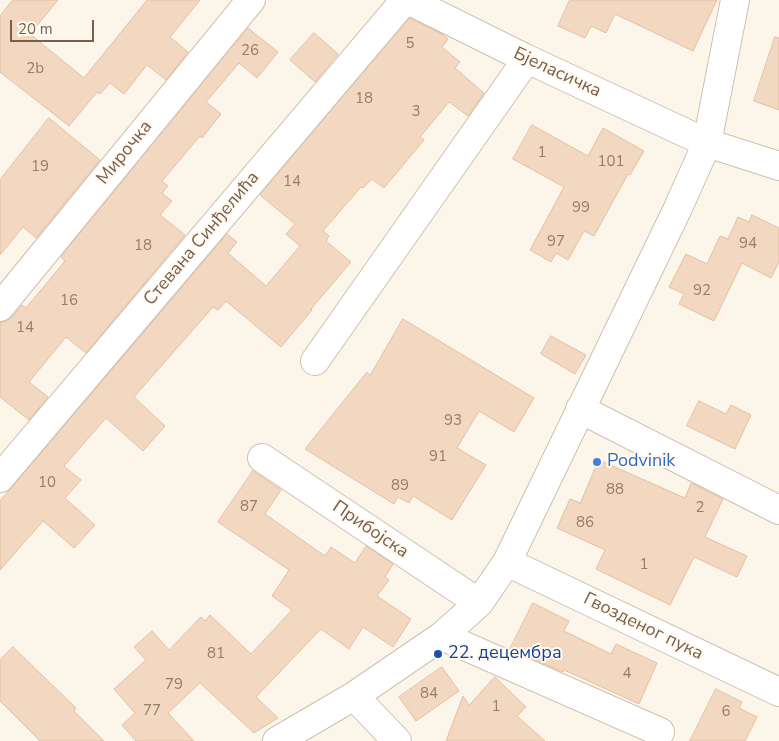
<!DOCTYPE html>
<html>
<head>
<meta charset="utf-8">
<style>
  body { margin:0 }
  #map { position:relative; width:779px; height:741px; overflow:hidden; background:#fcf6ea; font-family:"Nunito Sans",sans-serif }
  canvas { display:block }
  .scale { position:absolute; left:10px; top:20px; width:84px; height:22px; box-sizing:border-box; border:2px solid #785e4d; border-top:0; padding-left:6px; font-size:15px; line-height:18px; white-space:nowrap; color:#785e4d; -webkit-text-stroke:4px #fffaf0; paint-order:stroke }
</style>
</head>
<body>
<div id="map">
<canvas width="779" height="741"></canvas>
<div class="scale">20 m</div>
</div>
<script>
const g = document.querySelector('canvas').getContext('2d');
g.lineJoin = 'round';
function fillPath(path, color) { g.fillStyle = color; g.fill(path, 'evenodd'); }
function trace(path, color, width, dash) { g.strokeStyle = color; g.lineWidth = width; g.lineCap = dash ? 'butt' : 'round'; g.setLineDash(dash || []); g.stroke(path); }
function label(font, color, halo, rows, align = 'center') {
  g.font = font + ' "Nunito Sans",sans-serif'; g.lineWidth = 4; g.setLineDash([]); g.textBaseline = 'middle'; g.strokeStyle = halo; g.fillStyle = color; for (const [text, x, y, turn = 0] of rows) {
    g.save(); g.translate(x, y); g.rotate((+turn || 0) * Math.PI / 180); g.textAlign = isNaN(turn) ? turn : align; if (halo) g.strokeText(text, 0, 0); g.fillText(text, 0, 0); g.restore();
  }
}
const building = new Path2D(`
  M 13,0 L 58,0 L 30,34 L 84,78 L 147,0 L 200,0 L 170,37 L 188,52 L 166,80 L 147,65 L 124,94 L 110,83 L 100,94 L 97,92 L 69,126 L 0,72 L 0,16 Z
  M 570,0 L 717,0 L 693,51 L 615,14 L 606,33 L 591,26 L 585,38 L 558,26 Z
  M 410,18 L 442,34 L 448,39 L 442,47 L 460,62 L 455,68 L 484,93 L 468,116 L 449,102 L 420,137 L 424,140 L 384,188 L 372,179 L 363,188 L 361,187 L 323,231 L 329,236 L 326,241 L 351,262 L 311,309 L 312,310 L 281,347 L 226,301 L 218,310 L 213,307 L 134,397 L 165,426 L 143,451 L 106,418 L 64,466 L 81,480 L 65,498 L 95,525 L 74,548 L 43,521 L 0,570 L 0,501 L 227,234 L 237,242 L 228,253 L 266,286 L 300,246 L 286,234 L 295,224 L 260,195 Z
  M 248,28 L 278,52 L 257,78 L 239,63 L 206,102 L 221,114 L 202,138 L 200,136 L 162,181 L 168,186 L 162,193 L 172,201 L 160,215 L 185,235 L 86,353 L 66,337 L 29,382 L 48,397 L 29,420 L 0,397 L 0,323 L 6,321 L 12,317 L 22,305 L 26,308 L 65,261 L 61,257 Z
  M 314,33 L 338,54 L 315,82 L 290,60 Z
  M 775,37 L 779,38 L 779,110 L 754,101 Z
  M 49,118 L 100,160 L 36,238 L 23,227 L 0,255 L 0,180 Z
  M 532,125 L 588,156 L 603,128 L 644,151 L 630,175 L 628,174 L 594,236 L 584,231 L 568,260 L 556,253 L 551,262 L 530,250 L 564,187 L 513,159 Z
  M 752,215 L 779,228 L 779,262 L 771,278 L 742,263 L 714,321 L 679,304 L 684,294 L 669,287 L 686,254 L 707,264 L 720,236 L 728,239 L 738,217 L 749,222 Z
  M 403,319 L 534,398 L 514,432 L 479,411 L 457,448 L 486,465 L 452,520 L 413,496 L 409,503 L 398,497 L 394,504 L 305,449 L 367,372 L 370,375 Z
  M 551,336 L 586,355 L 575,374 L 541,354 Z
  M 699,401 L 726,414 L 731,405 L 751,415 L 735,449 L 687,426 Z
  M 599,460 L 685,498 L 691,483 L 723,499 L 705,537 L 747,556 L 737,577 L 694,557 L 670,605 L 596,569 L 605,550 L 557,528 L 570,499 L 580,503 Z
  M 253,471 L 281,490 L 265,514 L 325,556 L 331,547 L 355,563 L 366,546 L 393,564 L 385,577 L 389,580 L 377,596 L 411,619 L 393,647 L 363,627 L 349,649 L 321,629 L 256,697 L 278,718 L 254,733 L 200,683 L 168,713 L 194,741 L 136,741 L 122,725 L 135,713 L 114,689 L 146,660 L 134,647 L 152,631 L 169,650 L 201,617 L 205,621 L 210,615 L 251,654 L 292,610 L 272,596 L 289,570 L 218,522 Z
  M 533,603 L 569,621 L 564,631 L 611,654 L 616,644 L 657,663 L 639,704 L 564,670 L 563,672 L 510,649 Z
  M 13,647 L 76,708 L 74,711 L 104,741 L 40,741 L 0,701 L 0,660 Z
  M 442,667 L 459,691 L 416,721 L 399,697 Z
  M 495,677 L 526,707 L 517,716 L 545,741 L 446,741 L 463,696 L 469,705 Z
  M 716,689 L 742,702 L 739,708 L 757,717 L 745,741 L 690,741 Z`);
const minor = new Path2D(`
  M 408,0 L 527,59 L 707,143 L 779,166
  M 0,307 L 251,0
  M 315,361 L 527,59
  M 580,409 L 779,510
  M 262,458 L 479,603
  M 0,478 L 405,0
  M 507,562 L 779,692
  M 442,636 L 660,732
  M 354,696 L 397,741
  M 277,741 L 354,696 L 442,636 L 479,603 L 507,562 L 678,208 L 707,143 L 735,0`);
const markers = [
  [597,462,5,"#3f7fe0"],
  [438,654,5,"#1a4fb4"]
];
const numberNames = [
  ["5",410,44],
  ["26",250,51],
  ["2b",35,69],
  ["18",364,99],
  ["3",416,112],
  ["1",542,153],
  ["101",611,162],
  ["19",40,167],
  ["14",292,182],
  ["99",581,208],
  ["97",556,242],
  ["94",748,244],
  ["18",143,246],
  ["92",702,291],
  ["16",69,301],
  ["14",25,328],
  ["93",453,421],
  ["91",438,457],
  ["10",47,483],
  ["89",400,486],
  ["88",615,490],
  ["87",249,507],
  ["2",700,508],
  ["86",585,523],
  ["1",644,565],
  ["81",216,654],
  ["4",627,674],
  ["79",174,685],
  ["84",429,694],
  ["1",496,707],
  ["77",152,711],
  ["6",726,712]
];
const streetNames = [
  ["Бјеласичка",557,73,25],
  ["Мирочка",125,153,-51],
  ["Стевана Синђелића",202,239,-50],
  ["Прибојска",370,530,34],
  ["Гвозденог пука",643,627,26]
];
const shopNames = [
  ["Podvinik",607,462]
];
const transitNames = [
  ["22. децембра",448,654]
];
fillPath(building, '#f2d7c1');
trace(building, '#e4bfa2', 1);
trace(minor, '#cfbfaf', 30);
trace(minor, '#fff', 28);
for (const [x, y, r, color] of markers) { const dot = new Path2D(); dot.arc(x, y, r, 0, 2 * Math.PI); g.fillStyle = color; g.fill(dot); trace(dot, '#fffaf0', 2); }
label('15px', '#967c6a', null, numberNames);
label('18px', '#785e4d', '#fffaf0', streetNames);
label('18px', '#366cbe', '#fffaf0', shopNames, 'left');
label('18px', '#164399', '#fffaf0', transitNames, 'left');
</script>
</body>
</html>
